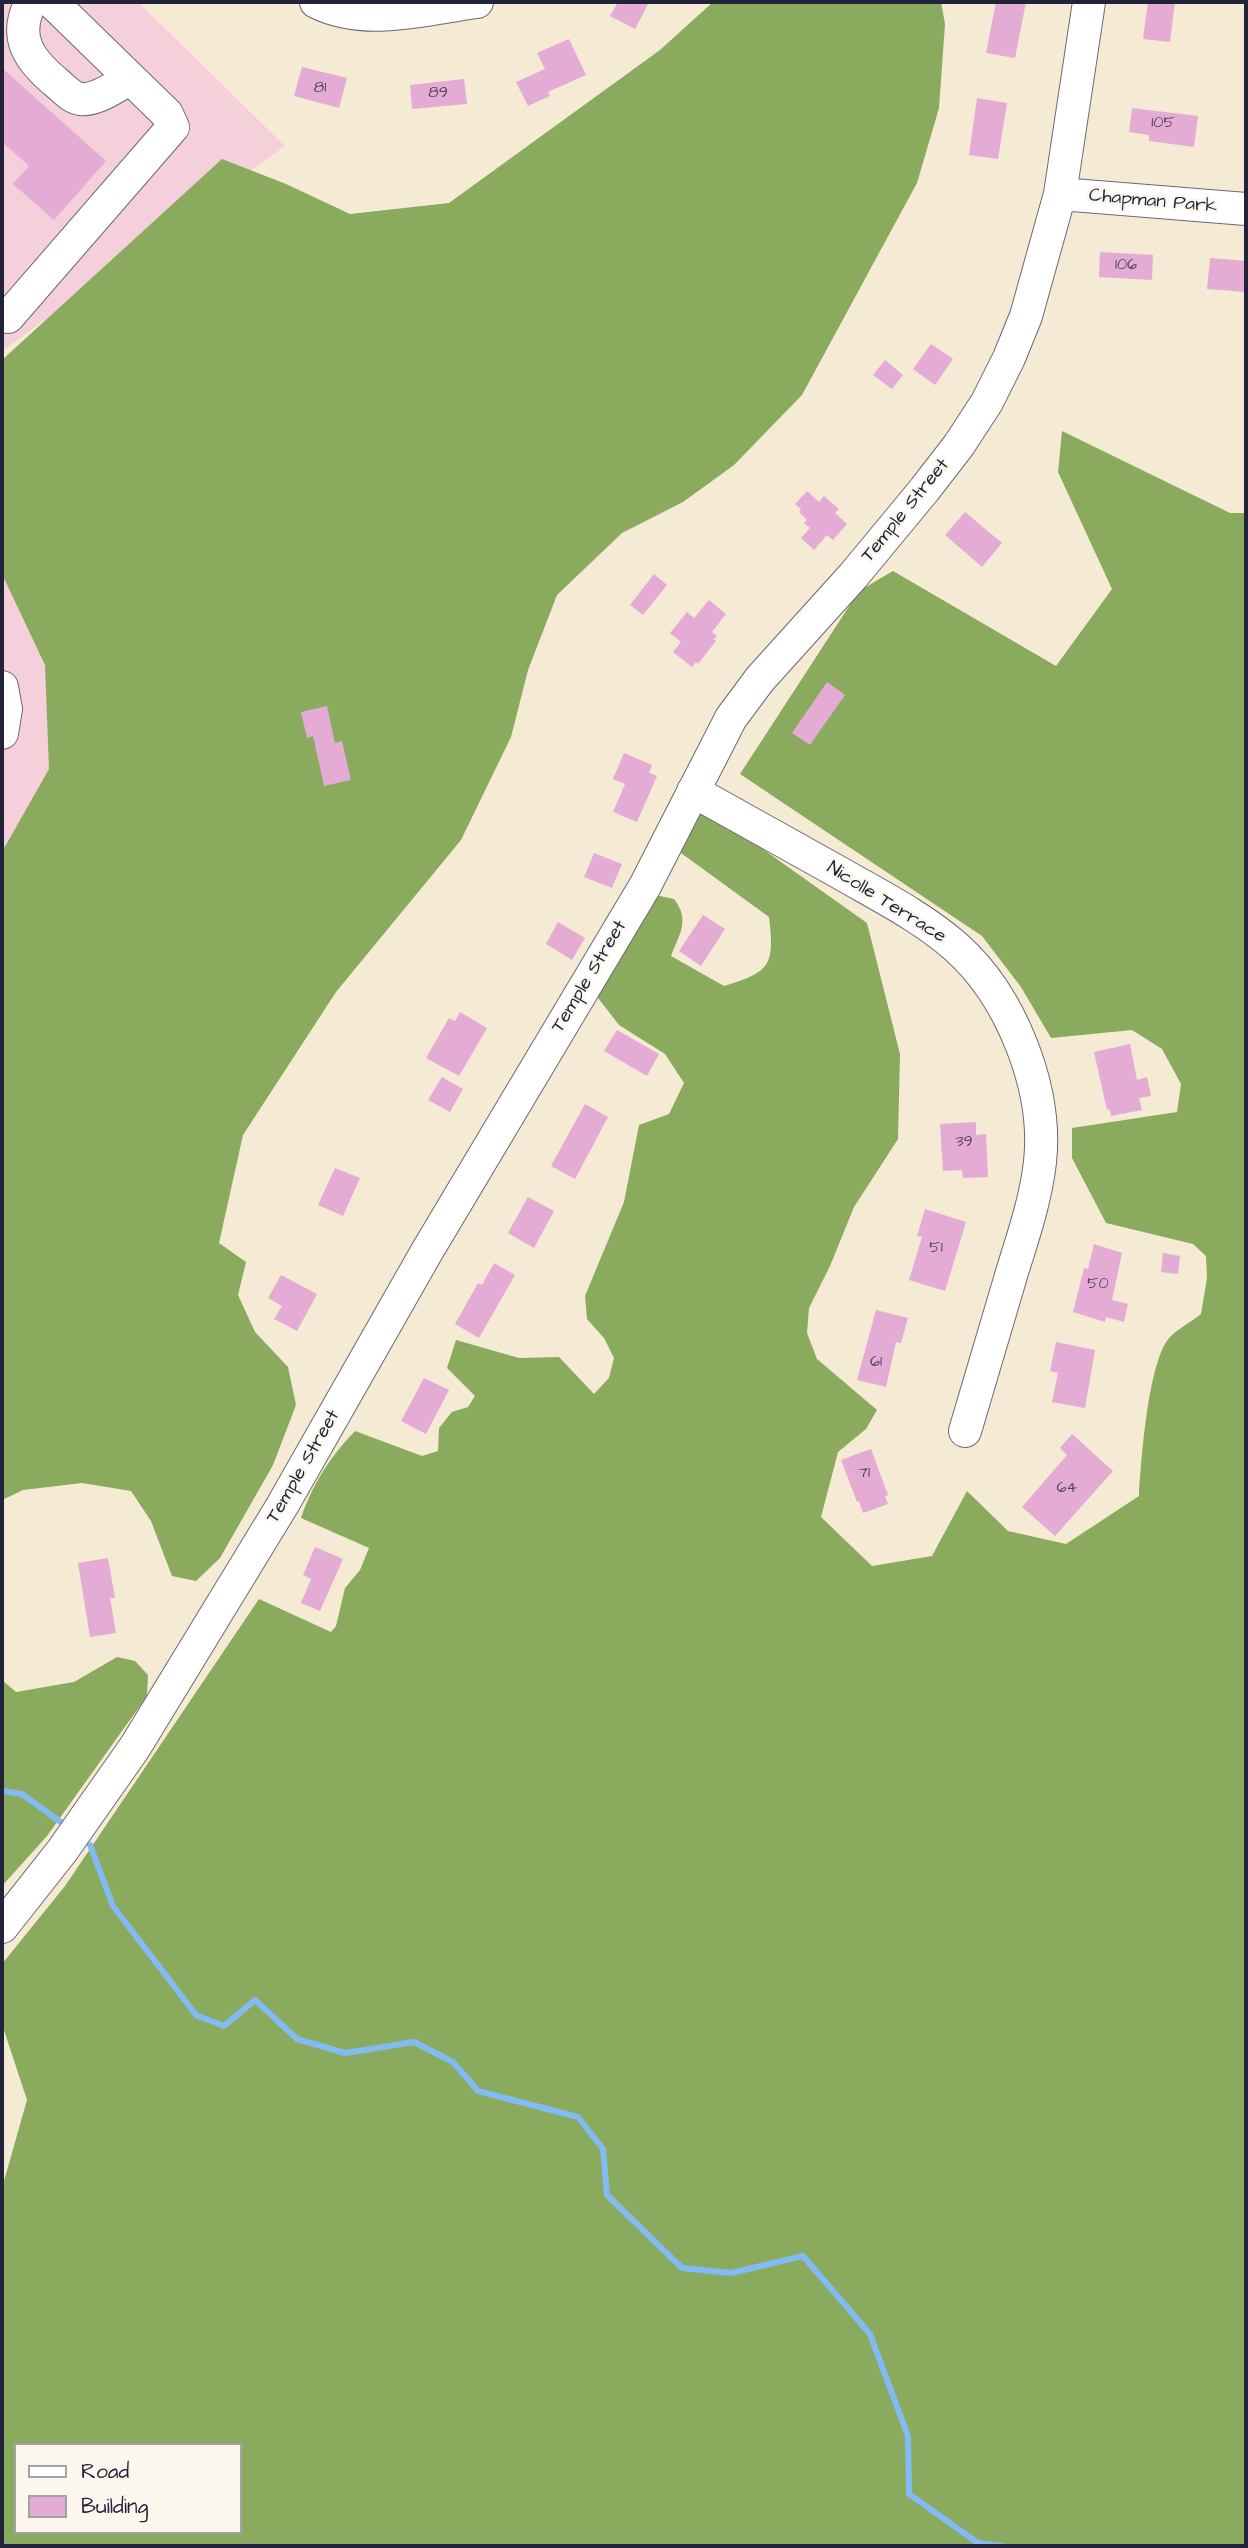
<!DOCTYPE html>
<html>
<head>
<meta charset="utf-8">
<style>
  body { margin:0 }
  #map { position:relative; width:1248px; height:2548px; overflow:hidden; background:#f5ead4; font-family:"Architects Daughter",sans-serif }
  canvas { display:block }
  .frame { position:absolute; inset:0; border:4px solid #22223b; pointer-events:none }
  .legend { position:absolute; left:14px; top:2443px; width:228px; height:91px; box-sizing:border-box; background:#fbf7ec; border:2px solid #a4a2a5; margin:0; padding:9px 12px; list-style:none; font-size:21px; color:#22223b }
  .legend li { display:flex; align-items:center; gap:14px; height:35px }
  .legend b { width:35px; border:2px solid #a4a2a5 }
</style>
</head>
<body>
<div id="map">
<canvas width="1248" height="2548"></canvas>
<div class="frame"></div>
<ul class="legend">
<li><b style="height:9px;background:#fff"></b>Road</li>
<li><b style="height:19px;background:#e4abd5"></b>Building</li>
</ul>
</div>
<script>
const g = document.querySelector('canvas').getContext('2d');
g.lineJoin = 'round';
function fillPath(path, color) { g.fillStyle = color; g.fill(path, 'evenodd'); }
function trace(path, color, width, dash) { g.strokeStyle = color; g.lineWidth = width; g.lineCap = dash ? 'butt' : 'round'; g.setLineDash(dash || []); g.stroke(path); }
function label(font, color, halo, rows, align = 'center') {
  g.font = font + ' "Architects Daughter",sans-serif'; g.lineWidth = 5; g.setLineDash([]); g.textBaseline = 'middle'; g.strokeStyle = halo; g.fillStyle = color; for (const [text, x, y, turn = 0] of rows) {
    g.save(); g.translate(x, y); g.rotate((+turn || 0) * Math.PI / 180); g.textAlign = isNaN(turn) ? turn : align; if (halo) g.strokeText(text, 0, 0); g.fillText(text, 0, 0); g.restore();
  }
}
const built = new Path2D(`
  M 2,2 L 138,2 L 285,146 L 2,351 Z
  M 2,505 L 151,762 L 2,870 Z`);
const forest = new Path2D(`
  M 713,2 L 941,2 L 945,24 L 939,108 L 917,183 L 802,395 L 734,465 L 683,502 L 622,533 L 557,595 L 528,670 L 511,737 L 461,840 L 336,992 L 243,1135 L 219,1243 L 246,1262 L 238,1295 L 255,1332 L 288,1367 L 296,1405 L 273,1465 L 220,1558 L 196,1581 L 172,1576 L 151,1521 L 131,1491 L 82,1483 L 23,1490 L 2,1500 L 2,852 L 49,769 L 45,665 L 2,574 L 2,360 L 222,159 L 286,184 L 350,214 L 449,203 L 660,50 Z
  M 1062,431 L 1230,513 L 1246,513 L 1246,2546 L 2,2546 L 2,2188 L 27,2100 L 2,2024 L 2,1964 L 65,1886 L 259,1599 L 331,1632 L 336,1626 L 345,1588 L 360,1570 L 369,1548 L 301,1518 C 313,1483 330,1457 355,1431 L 422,1456 L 438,1451 L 439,1428 L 452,1412 L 468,1407 L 475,1396 L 447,1368 L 456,1340 L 519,1358 L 559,1357 L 594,1394 L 609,1378 L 614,1358 L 604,1338 L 587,1319 L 585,1296 L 624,1202 L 639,1125 L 669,1114 L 684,1083 L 665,1054 L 619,1025 L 588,985 L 655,895 L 674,899 C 690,920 680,933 671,956 L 724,986 C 770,972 775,966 769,917 L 681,853 L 702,806 L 867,923 L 900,1054 L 898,1139 L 854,1207 L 830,1266 L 809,1308 L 807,1333 L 817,1359 L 877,1410 L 866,1429 L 838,1452 L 821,1517 L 872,1566 L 932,1556 L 967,1491 L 1008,1531 L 1066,1544 L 1139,1496 C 1141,1462 1148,1360 1170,1337 C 1179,1328 1191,1322 1201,1314 L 1207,1278 L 1206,1256 L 1193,1244 L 1106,1223 L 1072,1158 L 1072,1128 L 1177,1112 L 1181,1084 L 1162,1049 L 1132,1030 L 1051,1038 L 1021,987 L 982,936 L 740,774 L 859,591 L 893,571 L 1056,666 L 1112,589 L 1058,472 ZM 16,2445 L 240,2445 L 240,2532 L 16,2532 Z
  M 117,1657 L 135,1661 L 148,1675 L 147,1696 L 47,1836 L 2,1886 L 2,1680 L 16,1692 L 74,1682 Z`);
const stream = new Path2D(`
  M 2,1791 L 22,1794 L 62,1823
  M 90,1845 L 113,1906 L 196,2015 L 224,2026 L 255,2000 L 297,2039 L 345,2053 L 414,2042 L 453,2062 L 478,2091 L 578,2117 L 603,2149 L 607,2195 L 682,2268 L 731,2273 L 803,2256 L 870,2334 L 908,2436 L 909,2494 L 978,2543 L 1001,2546`);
const building = new Path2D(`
  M 618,2 L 649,2 L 635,29 L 610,16 Z
  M 996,2 L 1026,2 L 1015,58 L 986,53 Z
  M 1148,2 L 1175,2 L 1170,42 L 1143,39 Z
  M 569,39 L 586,75 L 548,92 L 550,96 L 528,106 L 516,82 L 545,69 L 537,53 Z
  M 302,67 L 347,78 L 339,108 L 294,96 Z
  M 2,68 L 106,161 L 54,220 L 13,184 L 29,166 L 2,142 Z
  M 464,79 L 467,104 L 412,109 L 410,85 Z
  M 977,98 L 1007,103 L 998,159 L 969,155 Z
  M 1132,108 L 1198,116 L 1194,147 L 1149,141 L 1149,135 L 1129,132 Z
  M 1100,252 L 1153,255 L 1152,280 L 1099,277 Z
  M 1210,258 L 1246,261 L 1246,292 L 1207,289 Z
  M 931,344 L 953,359 L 935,385 L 913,369 Z
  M 885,360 L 903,375 L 892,389 L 873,375 Z
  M 807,491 L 819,502 L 824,496 L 839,509 L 835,513 L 847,524 L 833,540 L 827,535 L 814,550 L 801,538 L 810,528 L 804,523 L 807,520 L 799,512 L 801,509 L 795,504 Z
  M 965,512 L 1002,543 L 982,567 L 945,535 Z
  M 654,574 L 667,585 L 643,615 L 630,605 Z
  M 709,600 L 726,614 L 712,632 L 717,636 L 714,639 L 716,641 L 698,664 L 696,662 L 692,667 L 673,652 L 681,642 L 670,633 L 687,612 L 694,618 Z
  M 827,682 L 845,695 L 810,745 L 792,733 Z
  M 327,706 L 335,743 L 342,741 L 351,780 L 324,786 L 313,736 L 307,738 L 301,712 Z
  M 624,753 L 652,765 L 649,773 L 657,776 L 637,822 L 613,812 L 625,784 L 613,779 Z
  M 594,853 L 622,864 L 612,888 L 584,877 Z
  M 703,915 L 725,929 L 701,966 L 679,951 Z
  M 558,922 L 585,938 L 572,960 L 546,944 Z
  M 460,1012 L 487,1028 L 459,1076 L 426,1058 L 449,1018 L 455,1021 Z
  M 617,1030 L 659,1054 L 647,1076 L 604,1051 Z
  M 1130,1044 L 1137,1080 L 1147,1077 L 1151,1096 L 1139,1098 L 1142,1110 L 1111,1116 L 1110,1109 L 1107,1110 L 1094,1052 Z
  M 442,1077 L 463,1089 L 450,1112 L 428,1100 Z
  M 585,1104 L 608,1117 L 575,1179 L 551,1166 Z
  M 976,1122 L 976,1135 L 986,1134 L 988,1177 L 963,1178 L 962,1170 L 943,1171 L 940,1124 Z
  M 335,1168 L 360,1178 L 343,1216 L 318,1205 Z
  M 528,1197 L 554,1211 L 534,1248 L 508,1233 Z
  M 925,1209 L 966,1222 L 945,1291 L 909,1280 L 922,1237 L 917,1236 Z
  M 1094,1244 L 1122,1253 L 1112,1300 L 1128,1304 L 1124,1322 L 1106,1317 L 1105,1322 L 1073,1312 L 1084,1268 L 1088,1269 Z
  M 1163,1253 L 1180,1256 L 1178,1274 L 1161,1272 Z
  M 494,1263 L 515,1275 L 479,1338 L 455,1324 L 478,1283 L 482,1285 Z
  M 281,1275 L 317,1294 L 297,1331 L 274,1319 L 282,1306 L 268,1298 Z
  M 876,1310 L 908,1318 L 901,1343 L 896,1342 L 886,1387 L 857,1380 Z
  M 1056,1342 L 1095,1350 L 1085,1408 L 1052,1402 L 1058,1373 L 1050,1371 Z
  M 424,1378 L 449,1390 L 426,1434 L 401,1421 Z
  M 1072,1434 L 1113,1471 L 1055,1536 L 1022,1507 L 1067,1455 L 1060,1448 Z
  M 871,1449 L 888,1495 L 885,1496 L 888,1504 L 863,1513 L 859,1501 L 857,1502 L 841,1460 Z
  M 315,1547 L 343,1559 L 320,1611 L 301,1603 L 311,1579 L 303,1575 Z
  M 108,1558 L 115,1598 L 110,1598 L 116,1633 L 90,1637 L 78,1563 Z`);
const minor = new Path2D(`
  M 31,2 C 12,38 30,61 58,84 C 65,90 72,98 81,99 C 96,101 116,86 130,79
  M 316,2 C 366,27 425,9 477,2
  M 1060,194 L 1246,209
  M 8,317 L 173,127 L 167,114 L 52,2
  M 2,687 L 6,709 L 2,733
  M 693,791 C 742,818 791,846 840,873 C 880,896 922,917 956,947 C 1011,996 1048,1088 1040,1162 C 1036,1198 1024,1234 1013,1269 C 997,1323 981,1377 965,1431
  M 2,1927 L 62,1851 L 135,1747 L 282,1506 L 426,1253 L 645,886 L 731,718 L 760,679 L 853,576 L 925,489 L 959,445 L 987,402 L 1009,358 L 1026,316 L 1060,194 L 1089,2`);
const numberNames = [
  ["81",320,89],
  ["89",438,94],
  ["105",1163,124],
  ["106",1126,266],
  ["39",964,1143],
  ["51",936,1249],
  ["50",1098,1285],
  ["61",876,1363],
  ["71",864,1474],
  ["64",1067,1489]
];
const streetNames = [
  ["Chapman Park",1153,202,5],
  ["Temple Street",906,511,-51],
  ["Nicolle Terrace",886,903,32],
  ["Temple Street",590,977,-59],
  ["Temple Street",304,1467,-60]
];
fillPath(built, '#f5cfda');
fillPath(forest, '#8aaa5d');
trace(stream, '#82bbf3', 6);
fillPath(building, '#e4abd5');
trace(minor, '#6c6871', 34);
trace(minor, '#fff', 32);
label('16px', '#524462', null, numberNames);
label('19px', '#22223b', '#fbf7ec', streetNames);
</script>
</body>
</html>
